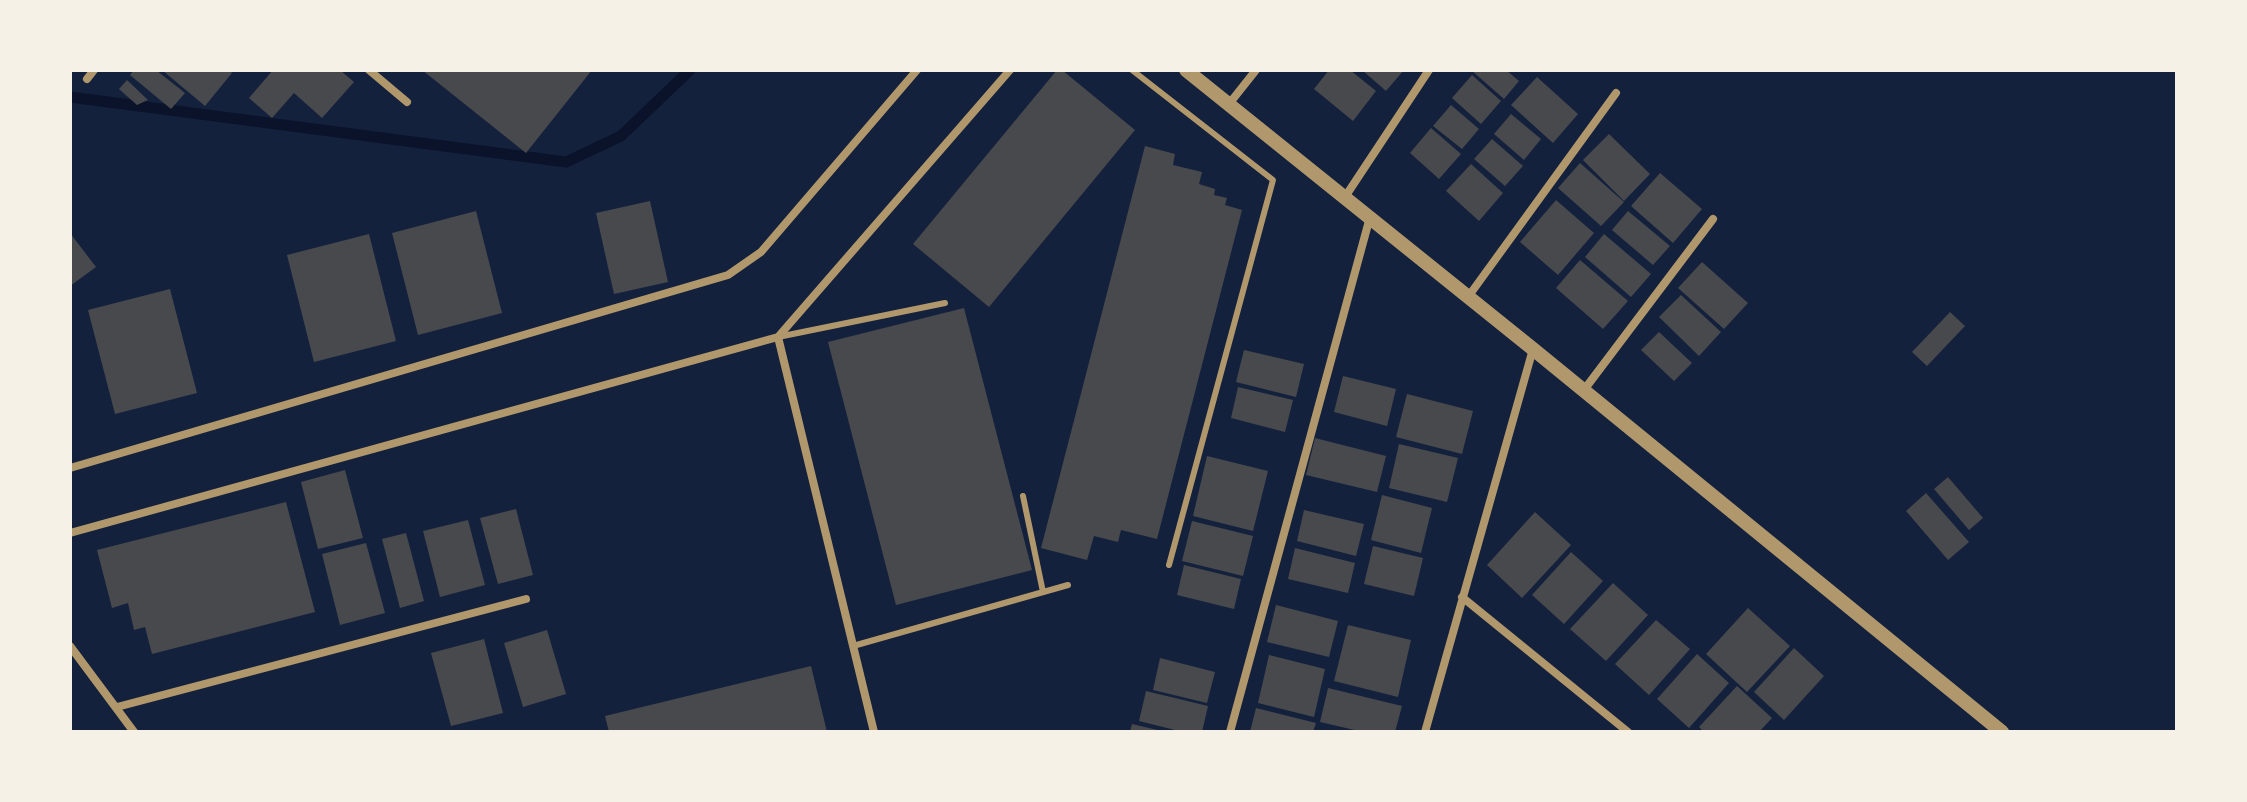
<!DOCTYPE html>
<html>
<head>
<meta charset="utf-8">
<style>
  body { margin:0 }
  #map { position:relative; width:2247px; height:802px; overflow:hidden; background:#14213d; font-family:Jost,sans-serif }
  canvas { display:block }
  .frame { position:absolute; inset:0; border:72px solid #f6f1e7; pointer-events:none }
</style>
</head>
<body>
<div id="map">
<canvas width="2247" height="802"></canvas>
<div class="frame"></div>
</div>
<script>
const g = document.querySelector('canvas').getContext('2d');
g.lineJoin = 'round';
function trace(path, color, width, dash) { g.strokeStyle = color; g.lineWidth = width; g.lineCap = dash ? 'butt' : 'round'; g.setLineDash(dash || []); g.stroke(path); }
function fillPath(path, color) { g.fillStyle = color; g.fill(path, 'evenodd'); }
const stream = new Path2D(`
  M 70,97 L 566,162 L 621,136 L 690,70`);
const building = new Path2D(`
  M 134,70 L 156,70 L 185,93 L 171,109 L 130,75 Z
  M 162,70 L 228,70 L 232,73 L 205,106 Z
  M 273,70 L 340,70 L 354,82 L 322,118 L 294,93 L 272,118 L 249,98 Z
  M 422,70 L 592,70 L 526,153 Z
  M 1057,70 L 1062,70 L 1135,130 L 989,307 L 913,244 Z
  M 1329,70 L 1350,70 L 1376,91 L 1353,121 L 1314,89 Z
  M 1362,70 L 1404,70 L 1386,91 Z
  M 1471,70 L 1506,70 L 1519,81 L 1504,99 Z
  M 1472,75 L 1501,101 L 1481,124 L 1452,98 Z
  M 1537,77 L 1578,114 L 1553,143 L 1511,105 Z
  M 127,80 L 148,100 L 137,105 L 119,89 Z
  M 1451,105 L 1479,129 L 1462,149 L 1433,126 Z
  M 1511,114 L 1541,139 L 1524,160 L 1494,134 Z
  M 1431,128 L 1461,154 L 1439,179 L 1410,153 Z
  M 1609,134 L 1650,174 L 1624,201 L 1583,160 Z
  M 1492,139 L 1523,166 L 1505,186 L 1474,159 Z
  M 1145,146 L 1175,154 L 1173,165 L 1202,172 L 1199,184 L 1215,189 L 1214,195 L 1227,198 L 1225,205 L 1242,210 L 1157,539 L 1121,530 L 1118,542 L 1094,536 L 1087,560 L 1041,548 Z
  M 1580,163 L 1624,202 L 1601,226 L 1558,188 Z
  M 1471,164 L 1503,193 L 1479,221 L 1446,191 Z
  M 1660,173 L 1702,209 L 1673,243 L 1631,206 Z
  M 1556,200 L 1594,233 L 1558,275 L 1520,242 Z
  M 650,201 L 668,282 L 614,294 L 596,213 Z
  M 476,211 L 502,313 L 418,335 L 392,233 Z
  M 1628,211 L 1670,246 L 1653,265 L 1612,230 Z
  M 70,233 L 96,267 L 70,286 Z
  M 369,234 L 396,341 L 314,362 L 287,255 Z
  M 1604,234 L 1651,274 L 1631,297 L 1585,257 Z
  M 1580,260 L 1628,301 L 1603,329 L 1556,288 Z
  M 1702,262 L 1748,303 L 1724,329 L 1678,288 Z
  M 170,289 L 197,393 L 115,414 L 88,310 Z
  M 1681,295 L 1721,332 L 1699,356 L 1659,317 Z
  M 964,308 L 1032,570 L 896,605 L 828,342 Z
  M 1950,312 L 1965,326 L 1927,366 L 1912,352 Z
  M 1659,332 L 1692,363 L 1674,381 L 1641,350 Z
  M 1244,350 L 1304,364 L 1296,397 L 1236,382 Z
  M 1343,376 L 1396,389 L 1387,426 L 1334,412 Z
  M 1238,387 L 1293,400 L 1285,432 L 1231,418 Z
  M 1407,394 L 1473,411 L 1462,454 L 1396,437 Z
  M 1315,438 L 1386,456 L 1377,492 L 1306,475 Z
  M 1399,444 L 1458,458 L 1447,502 L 1389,488 Z
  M 1207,456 L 1268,471 L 1253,531 L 1193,516 Z
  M 345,470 L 363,538 L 318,549 L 301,482 Z
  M 1948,477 L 1983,518 L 1969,530 L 1934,489 Z
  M 1926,493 L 1969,542 L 1948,560 L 1906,511 Z
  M 1382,495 L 1432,508 L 1421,553 L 1371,540 Z
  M 286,502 L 315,612 L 152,654 L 145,627 L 134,630 L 128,603 L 112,608 L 97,550 Z
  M 516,509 L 533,575 L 498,584 L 480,518 Z
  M 1304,510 L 1364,524 L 1356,556 L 1297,541 Z
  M 1535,512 L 1571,545 L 1522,598 L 1487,565 Z
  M 468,520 L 485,585 L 440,597 L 423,531 Z
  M 1192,521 L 1253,536 L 1243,576 L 1182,561 Z
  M 406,533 L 424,601 L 400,608 L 382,539 Z
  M 366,543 L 385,613 L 340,625 L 322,554 Z
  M 1373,546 L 1423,558 L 1414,596 L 1364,584 Z
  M 1295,548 L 1355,563 L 1348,593 L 1288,579 Z
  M 1571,552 L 1603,581 L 1564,624 L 1532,595 Z
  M 1184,565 L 1241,579 L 1234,609 L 1177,595 Z
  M 1613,583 L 1648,615 L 1606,661 L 1570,629 Z
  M 1276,605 L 1338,621 L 1329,657 L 1267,642 Z
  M 1748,608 L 1790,646 L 1747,692 L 1706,654 Z
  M 1656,620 L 1690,649 L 1649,695 L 1615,664 Z
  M 1348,625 L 1411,640 L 1398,697 L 1334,681 Z
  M 547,630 L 566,694 L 523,707 L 504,643 Z
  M 484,639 L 503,713 L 451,726 L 431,653 Z
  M 1794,648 L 1824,676 L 1784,720 L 1754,692 Z
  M 1697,654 L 1729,683 L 1689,728 L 1657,699 Z
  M 1269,655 L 1325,669 L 1314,717 L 1258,703 Z
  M 1160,658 L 1215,672 L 1207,703 L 1153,690 Z
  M 811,666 L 827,732 L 609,732 L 605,716 Z
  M 1737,686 L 1772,718 L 1759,732 L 1704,732 L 1699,727 Z
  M 1328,688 L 1402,706 L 1395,732 L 1363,732 L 1320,722 Z
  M 1146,691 L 1208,706 L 1202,732 L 1183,732 L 1139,721 Z
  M 1256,708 L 1316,723 L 1313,732 L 1250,732 Z
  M 1132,724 L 1162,731 L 1161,732 L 1130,732 Z`);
const service = new Path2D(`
  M 1132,70 L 1273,180 L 1169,565
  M 778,337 L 945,303
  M 1023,496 L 1043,592
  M 853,646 L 1068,585`);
const minor = new Path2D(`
  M 369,70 L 407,102
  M 87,79 L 94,70
  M 1229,104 L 1256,70
  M 1345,197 L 1429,70
  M 1468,297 L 1616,93
  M 778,337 L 874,732
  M 1584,390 L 1713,219
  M 70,468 L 728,275 L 761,252 L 917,70
  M 70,533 L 778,337 L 1010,70
  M 1462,597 L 1628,732
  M 70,646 L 134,732
  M 117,707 L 526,599
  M 1230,732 L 1370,217
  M 1425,732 L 1533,349`);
const tertiary = new Path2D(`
  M 1186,70 L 1533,349 L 2002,732`);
trace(stream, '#0b132b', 11);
fillPath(building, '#48494c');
trace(service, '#b1986c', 6);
trace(minor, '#b1986c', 8);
trace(tertiary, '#b1986c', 14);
</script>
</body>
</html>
